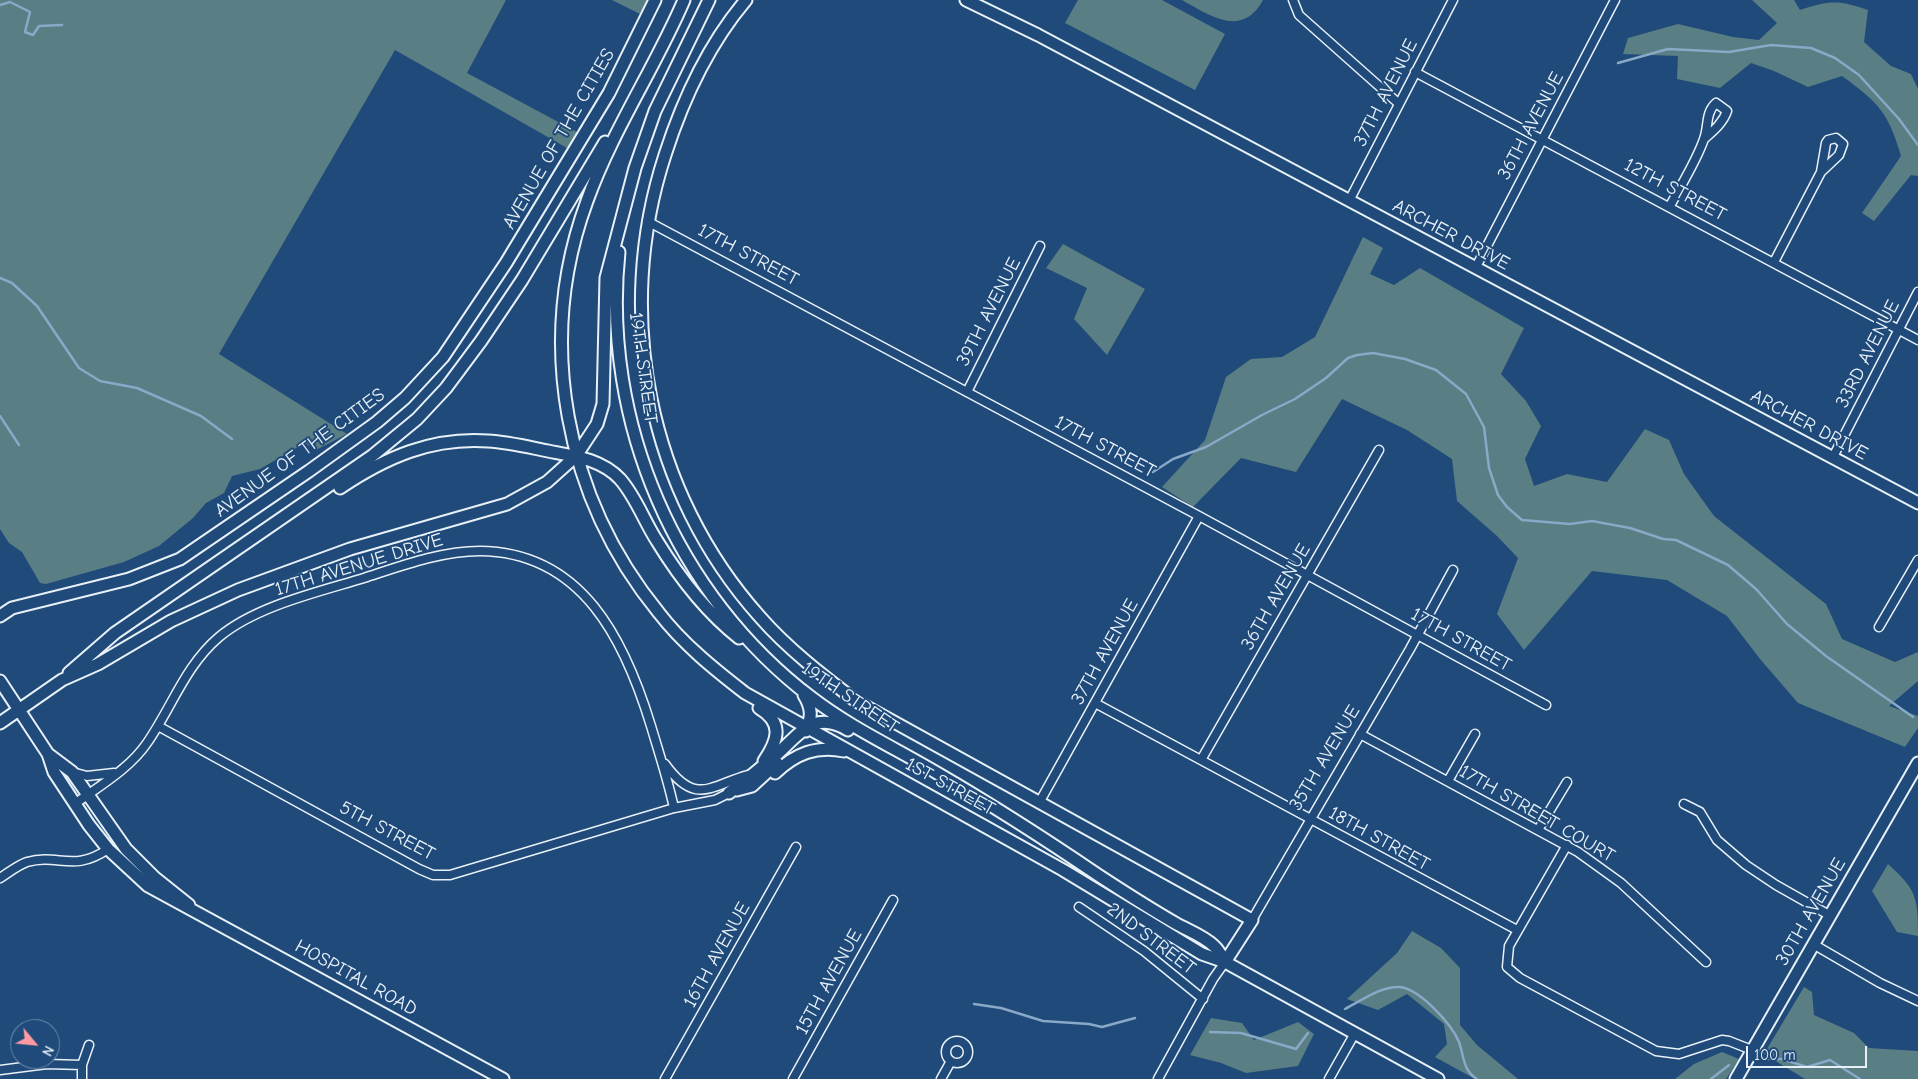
<!DOCTYPE html>
<html>
<head>
<meta charset="utf-8">
<style>
  body { margin:0 }
  #map { position:relative; width:1918px; height:1079px; overflow:hidden; background:#1f4a7a; font-family:"Comic Neue",sans-serif }
  canvas { display:block }
  .north { position:absolute; left:10px; top:1019px; width:50px; height:50px; box-sizing:border-box; background:#1f4a7a; border:1px solid #6f8dac; border-radius:50%; rotate:118deg; font-size:14px; font-weight:700; line-height:20px; text-align:center; color:#e8f1f8 }
  .north::after { content:''; display:block; margin:auto; width:18px; height:22px; background:#ff9aa2; clip-path:polygon(50% 0,100% 100%,50% 72%,0 100%) }
  .scale { position:absolute; left:1746px; top:1046px; width:121px; height:22px; box-sizing:border-box; border:2px solid #e8f1f8; border-top:0; padding-left:6px; font-size:15px; line-height:18px; white-space:nowrap; color:#e8f1f8; -webkit-text-stroke:4px #1f4a7a; paint-order:stroke }
</style>
</head>
<body>
<div id="map">
<canvas width="1918" height="1079"></canvas>
<div class="north">N</div>
<div class="scale">100 m</div>
</div>
<script>
const g = document.querySelector('canvas').getContext('2d');
g.lineJoin = 'round';
function fillPath(path, color) { g.fillStyle = color; g.fill(path, 'evenodd'); }
function trace(path, color, width, dash) { g.strokeStyle = color; g.lineWidth = width; g.lineCap = dash ? 'butt' : 'round'; g.setLineDash(dash || []); g.stroke(path); }
function label(font, color, halo, rows, align = 'center') {
  g.font = font + ' "Comic Neue",sans-serif'; g.lineWidth = 4; g.setLineDash([]); g.textBaseline = 'middle'; g.strokeStyle = halo; g.fillStyle = color; for (const [text, x, y, turn = 0] of rows) {
    g.save(); g.translate(x, y); g.rotate((+turn || 0) * Math.PI / 180); g.textAlign = isNaN(turn) ? turn : align; if (halo) g.strokeText(text, 0, 0); g.fillText(text, 0, 0); g.restore();
  }
}
const green = new Path2D(`
  M 0,0 L 506,0 L 467,73 L 577,132 L 567,148 L 395,50 L 219,354 L 347,434 L 316,450 L 305,443 L 260,469 L 232,476 L 224,493 L 206,503 L 193,518 L 159,546 L 124,562 L 46,584 L 40,583 L 22,552 L 9,543 L 0,529 Z
  M 612,0 L 647,0 L 640,14 Z
  M 1078,0 L 1162,0 L 1225,34 L 1195,90 L 1065,23 Z
  M 1182,0 L 1263,0 C 1242,39 1209,15 1182,0 Z
  M 1752,0 L 1794,0 L 1800,10 C 1829,0 1840,0 1868,10 L 1864,42 L 1891,66 L 1911,74 L 1918,89 L 1918,176 L 1911,175 L 1874,221 L 1862,213 L 1901,156 C 1888,112 1879,103 1842,76 L 1808,87 L 1774,71 L 1751,63 L 1720,88 L 1677,79 L 1678,56 L 1623,54 L 1628,38 L 1678,24 L 1733,37 L 1759,40 L 1777,23 Z
  M 1363,237 L 1383,248 L 1370,274 L 1394,285 L 1420,268 L 1524,328 L 1501,374 L 1526,401 L 1541,426 L 1525,459 L 1534,486 L 1567,474 L 1607,482 L 1645,429 L 1669,440 L 1684,474 L 1714,516 L 1826,604 L 1842,639 L 1895,662 L 1918,652 L 1918,681 L 1889,706 L 1918,716 L 1918,728 L 1905,747 L 1798,703 L 1760,659 L 1727,616 L 1667,580 L 1592,571 L 1524,650 L 1497,614 L 1518,558 L 1497,536 L 1457,501 L 1452,459 L 1407,430 L 1342,399 L 1296,472 L 1241,458 L 1193,507 L 1162,487 L 1205,440 L 1226,377 L 1251,359 L 1282,357 L 1315,337 Z
  M 1063,244 L 1145,289 L 1107,355 L 1074,319 L 1087,288 L 1046,268 Z
  M 1888,864 C 1917,890 1918,898 1918,936 L 1897,932 L 1872,891 Z
  M 1412,931 L 1441,948 L 1460,968 L 1460,1025 L 1477,1045 L 1518,1079 L 1475,1079 L 1435,1057 L 1447,1044 L 1444,1024 L 1407,994 L 1378,1010 L 1347,999 L 1397,953 Z
  M 1804,987 L 1812,992 L 1814,1015 L 1854,1033 L 1869,1048 L 1918,1051 L 1918,1079 L 1805,1079 L 1764,1054 Z
  M 1211,1018 L 1242,1023 L 1254,1040 L 1298,1022 L 1314,1034 L 1298,1066 L 1246,1073 L 1221,1063 L 1190,1055 Z
  M 1722,1052 L 1739,1059 L 1726,1079 L 1675,1079 L 1694,1064 Z`);
const stream = new Path2D(`
  M 0,5 L 10,2 L 30,12 L 25,32 L 33,35 L 39,26 L 62,25
  M 1618,63 L 1668,49 L 1729,52 L 1771,45 L 1811,48 L 1835,58 L 1859,75 L 1899,119 L 1918,145
  M 0,278 L 12,283 L 37,306 L 79,368 L 100,381 L 137,388 L 201,416 L 232,439
  M 0,416 L 19,445
  M 1153,472 L 1173,459 L 1206,447 L 1262,415 L 1295,399 L 1326,378 L 1348,358 L 1357,355 L 1373,353 L 1405,359 L 1436,370 L 1466,394 L 1484,427 L 1489,468 L 1498,495 L 1507,507 L 1522,520 L 1570,524 L 1592,521 L 1630,528 L 1663,539 L 1676,540 L 1728,565 L 1756,589 L 1787,624 L 1826,656 L 1913,717
  M 974,1004 L 1001,1008 L 1043,1021 L 1089,1024 L 1102,1027 L 1135,1018
  M 1345,1009 C 1361,1001 1379,987 1398,987 C 1419,987 1452,1025 1459,1042 C 1464,1056 1463,1071 1477,1079
  M 1210,1032 L 1241,1033 L 1296,1049 L 1308,1033
  M 1762,1059 L 1782,1059 L 1807,1067 L 1830,1060 L 1860,1079
  M 1711,1079 L 1729,1065`);
const street = new Path2D(`
  M 1293,0 L 1299,15 L 1398,103
  M 1415,72 L 1918,340
  M 1349,201 L 1453,0
  M 1670,206 C 1681,185 1696,162 1704,139 C 1709,126 1705,113 1716,103 L 1727,111 C 1723,123 1713,131 1704,139
  M 647,221 L 1199,516 L 1546,705
  M 1774,262 L 1821,172 L 1826,143 L 1828,140 L 1836,138 L 1843,144 L 1839,155 L 1821,172
  M 1476,267 L 1615,0
  M 967,392 L 1040,246
  M 1833,457 L 1918,292
  M 1879,627 L 1918,560
  M 1095,703 L 1517,930
  M 158,726 L 419,869 L 433,875 L 450,875 L 674,808 L 715,800 L 729,793
  M 1360,734 L 1578,852 L 1621,883 L 1706,962
  M 1201,760 L 1379,450
  M 665,764 C 696,807 711,785 748,775
  M 72,772 L 87,776 L 114,773
  M 1448,781 L 1475,734
  M 76,803 C 101,785 130,768 147,743 C 172,707 185,666 219,637 C 256,606 318,592 364,578 C 401,566 441,551 480,551 C 583,552 625,641 651,726 C 659,753 668,780 674,808
  M 1039,803 L 1199,516
  M 1684,804 L 1700,812 L 1717,840 L 1746,865 L 1776,885 L 1829,915
  M 1538,830 L 1567,782
  M 1567,845 L 1509,946 L 1507,967 L 1520,978 L 1656,1051 L 1679,1054 L 1722,1040 L 1729,1041 L 1752,1050
  M 0,878 C 8,873 18,865 27,862 C 59,853 73,873 108,849
  M 1079,907 L 1144,951 L 1203,999
  M 1252,920 L 1410,649 L 1453,570
  M 1813,944 L 1880,983 L 1918,1001
  M946 1052a11 11 0 1 1 22 0a11 11 0 1 1-22 0Z
  M 0,1070 L 47,1064 L 82,1065
  M 82,1079 L 82,1065 L 89,1045
  M 665,1079 L 796,847
  M 793,1079 L 893,900
  M 941,1079 L 951,1061
  M 1158,1079 L 1213,979 L 1225,962
  M 1329,1079 L 1355,1033`);
const secondary = new Path2D(`
  M 684,0 C 655,68 612,131 587,201 C 535,342 565,498 659,613 C 683,644 714,669 745,693 L 1063,870 L 1202,954 L 1225,962 L 1438,1079
  M 746,0 C 707,46 683,99 665,155 C 613,314 648,492 760,617 C 788,649 822,675 856,701 L 1252,920 L 1225,962
  M 966,0 L 1038,35 L 1918,503
  M 619,252 C 601,422 676,595 812,698 C 851,728 895,748 937,773 C 992,805 1045,839 1098,875 C 1124,892 1149,908 1175,923 C 1187,930 1204,936 1214,946 C 1219,950 1222,957 1225,962
  M 340,488 C 386,457 432,437 488,441 C 508,442 528,447 548,451 C 574,456 601,459 620,479 C 636,497 644,521 657,541 C 679,577 706,612 739,638
  M 0,616 L 12,608 L 129,579 L 180,559 L 309,471 L 377,422 L 405,398 L 443,357 L 506,263 L 609,93 L 655,0
  M 69,673 L 115,633 L 372,456 L 417,419 L 446,388 L 481,341 L 522,280 L 605,142
  M 0,681 L 48,754 L 54,772 L 89,825 L 108,849 L 148,886 L 503,1079
  M 804,695 C 812,708 812,717 806,731
  M 759,708 C 784,723 778,740 764,761
  M 0,723 L 62,680 L 98,664 L 171,621 L 238,590 L 350,549 L 507,504 L 547,482 L 576,456 L 597,424 L 603,404 L 606,278 L 635,168 L 655,111 L 709,0
  M 48,754 L 72,772 L 126,849 L 154,877 L 189,905
  M 775,773 C 795,754 816,745 844,751
  M 737,790 L 752,786 L 777,763
  M 729,793 C 745,781 760,769 775,756 C 799,735 813,709 848,730
  M 1736,1079 L 1918,763`);
const streetNames = [
  ["37TH AVENUE",1386,93,-63],
  ["36TH AVENUE",1531,126,-62],
  ["AVENUE OF THE CITIES",559,139,-60],
  ["12TH STREET",1675,190,28],
  ["ARCHER DRIVE",1451,235,28],
  ["17TH STREET",748,255,28],
  ["39TH AVENUE",989,312,-63],
  ["33RD AVENUE",1868,354,-63],
  ["19TH STREET",643,368,82],
  ["ARCHER DRIVE",1809,425,28],
  ["17TH STREET",1105,447,28],
  ["AVENUE OF THE CITIES",300,453,-36],
  ["17TH AVENUE DRIVE",359,565,-17],
  ["36TH AVENUE",1276,597,-60],
  ["17TH STREET",1461,640,29],
  ["37TH AVENUE",1105,652,-61],
  ["19TH STREET",850,698,34],
  ["35TH AVENUE",1325,758,-59],
  ["1ST STREET",950,787,29],
  ["17TH STREET COURT",1537,814,30],
  ["5TH STREET",387,831,28],
  ["18TH STREET",1379,839,29],
  ["30TH AVENUE",1811,912,-60],
  ["2ND STREET",1151,939,37],
  ["16TH AVENUE",717,955,-61],
  ["HOSPITAL ROAD",356,978,29],
  ["15TH AVENUE",829,982,-61]
];
fillPath(green, '#597e84');
trace(stream, '#8aa8c7', 2.5);
trace(street, '#e8f1f8', 11);
trace(secondary, '#e8f1f8', 15);
trace(street, '#1f4a7a', 8);
trace(secondary, '#1f4a7a', 11);
label('19px', '#e8f1f8', '#1f4a7a', streetNames);
</script>
</body>
</html>
